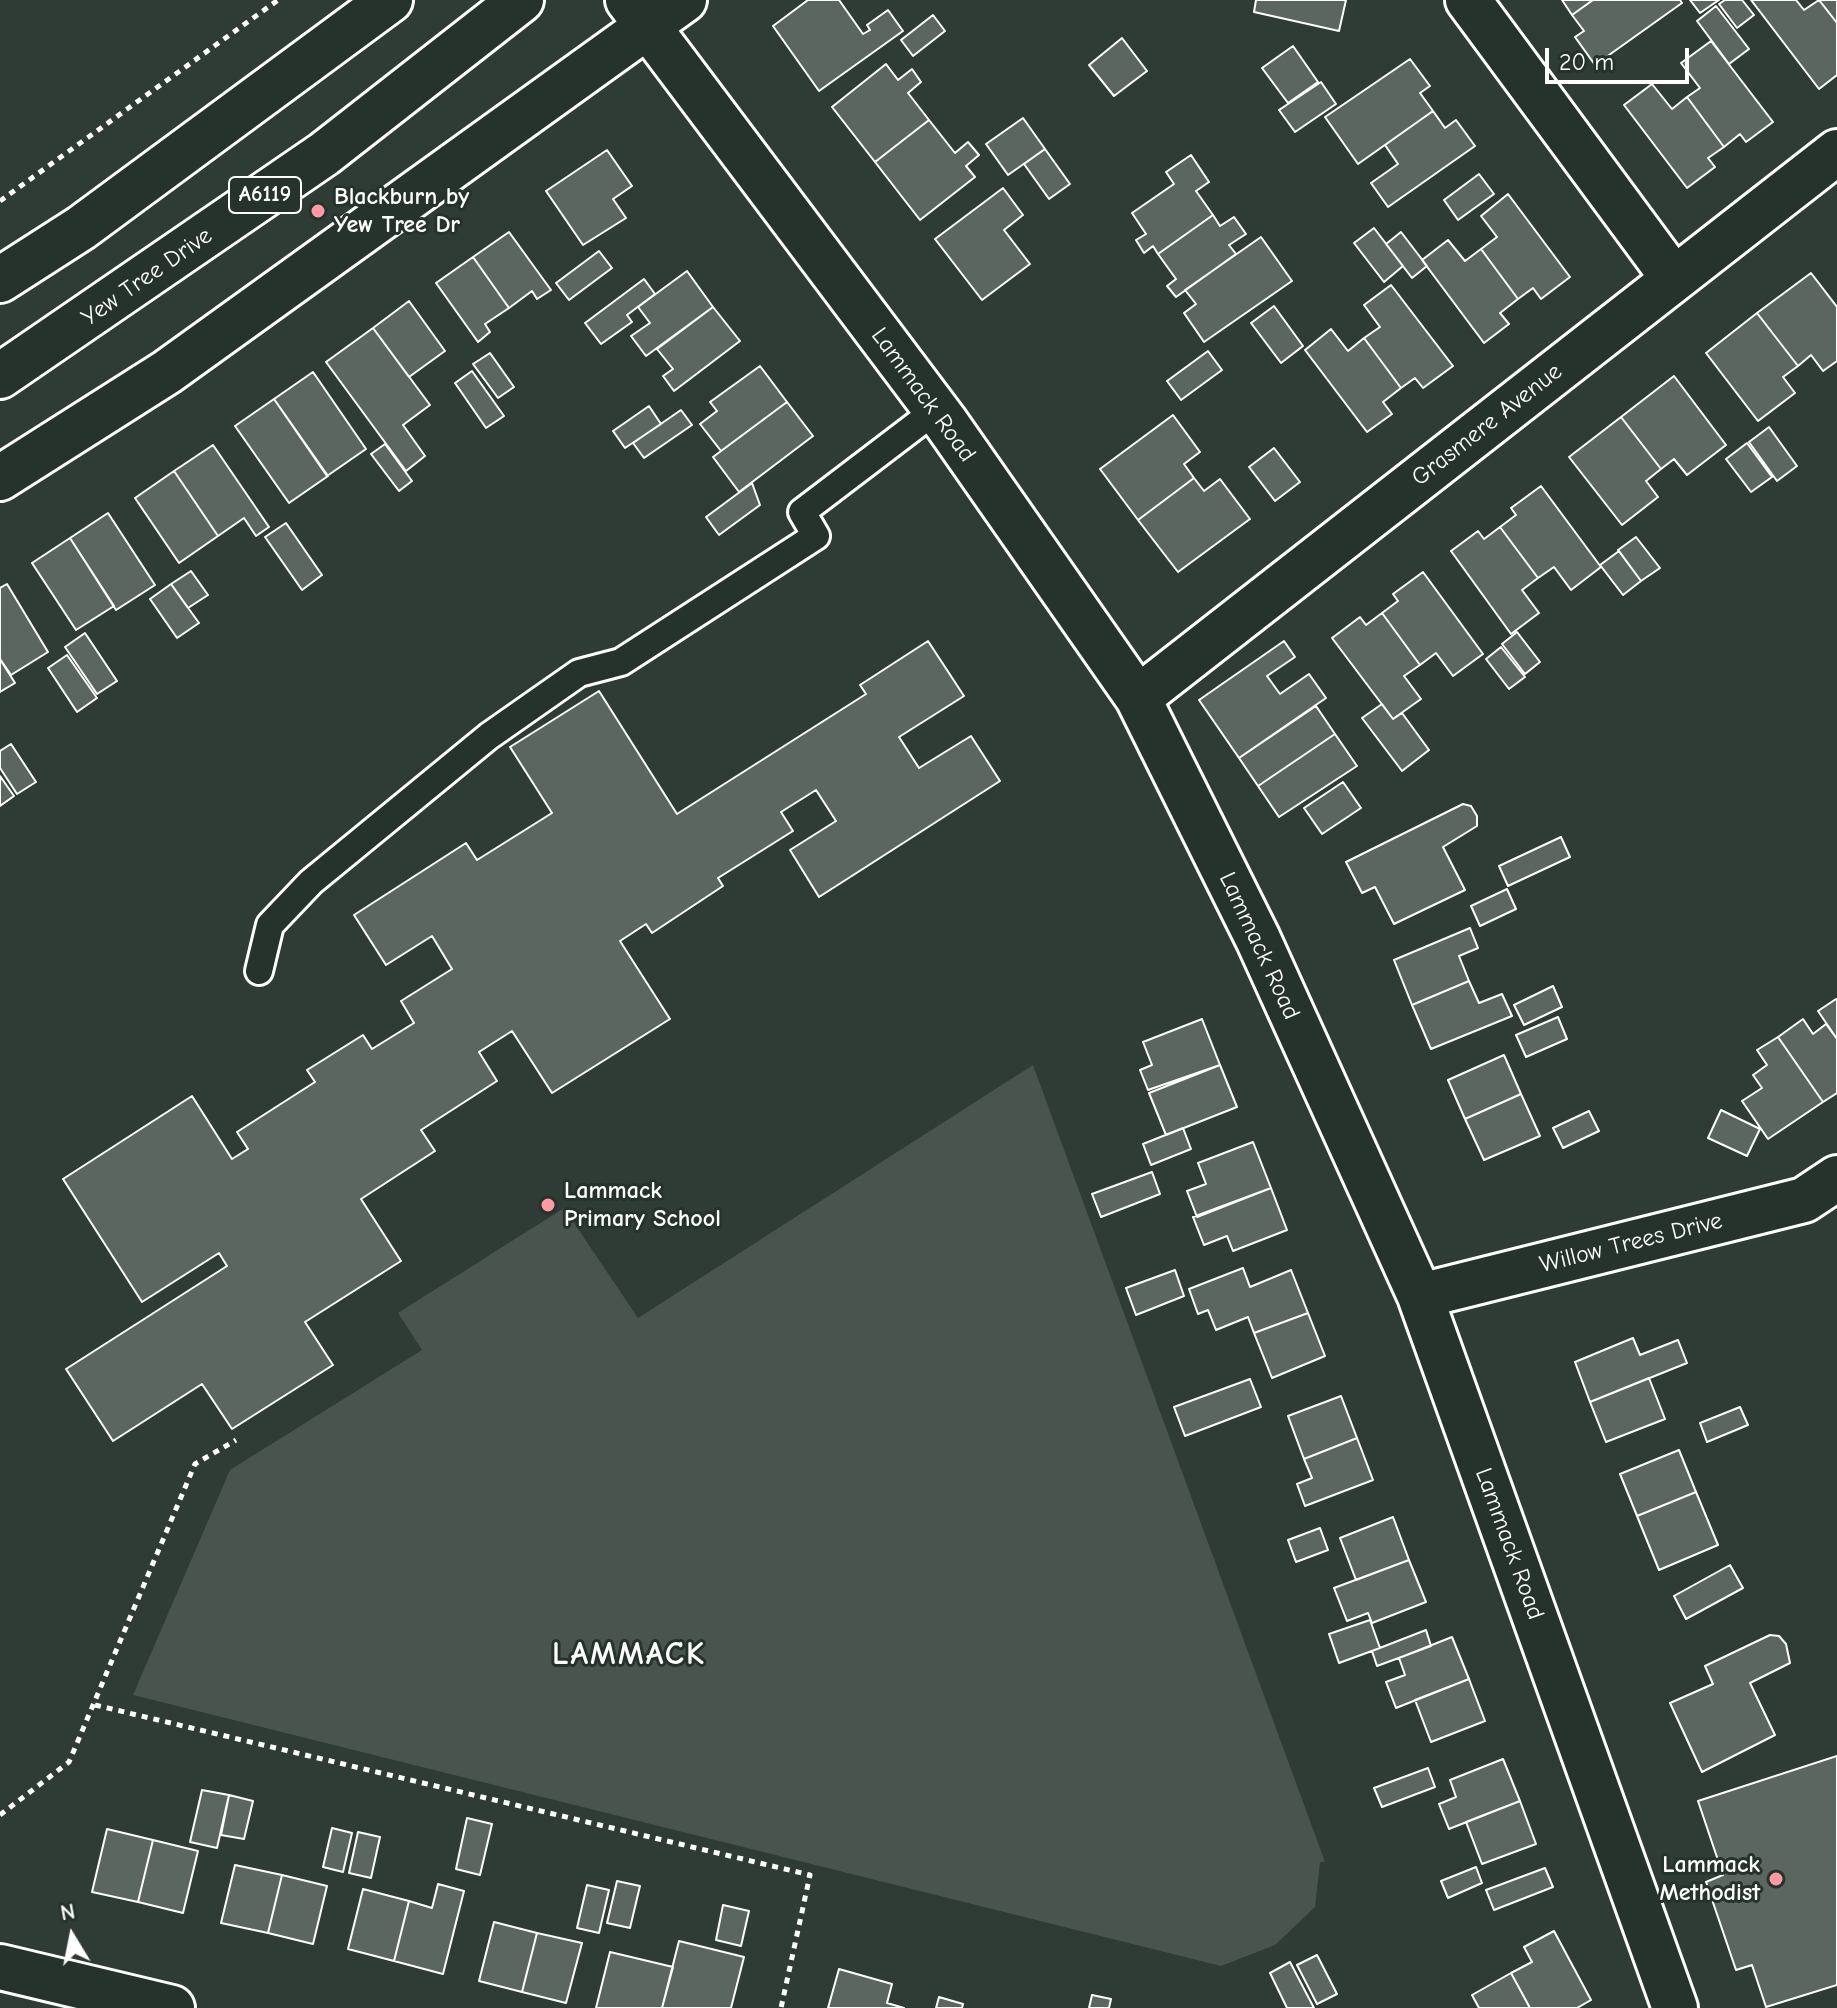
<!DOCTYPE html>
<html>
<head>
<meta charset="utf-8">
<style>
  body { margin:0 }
  #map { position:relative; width:1837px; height:2008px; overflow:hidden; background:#2f3b35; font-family:"Comic Neue",sans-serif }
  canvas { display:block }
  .north { position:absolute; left:32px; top:1896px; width:80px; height:80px; -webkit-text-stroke:6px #26332d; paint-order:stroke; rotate:350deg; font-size:22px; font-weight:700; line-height:32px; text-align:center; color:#fff }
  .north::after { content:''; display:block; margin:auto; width:28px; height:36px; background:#fff; clip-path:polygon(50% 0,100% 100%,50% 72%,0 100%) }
  .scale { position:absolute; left:1545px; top:48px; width:144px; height:36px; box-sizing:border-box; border:4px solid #fff; border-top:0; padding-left:10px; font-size:24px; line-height:28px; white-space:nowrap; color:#fff; -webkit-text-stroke:6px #26332d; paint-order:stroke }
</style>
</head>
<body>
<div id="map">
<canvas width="1837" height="2008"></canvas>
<div class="north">N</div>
<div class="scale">20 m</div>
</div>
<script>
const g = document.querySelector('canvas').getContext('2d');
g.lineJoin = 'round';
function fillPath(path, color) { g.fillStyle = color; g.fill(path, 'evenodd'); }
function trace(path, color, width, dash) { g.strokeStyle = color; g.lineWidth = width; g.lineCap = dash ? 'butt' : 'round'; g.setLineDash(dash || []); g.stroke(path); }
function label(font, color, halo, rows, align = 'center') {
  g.font = font + ' "Comic Neue",sans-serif'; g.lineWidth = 6; g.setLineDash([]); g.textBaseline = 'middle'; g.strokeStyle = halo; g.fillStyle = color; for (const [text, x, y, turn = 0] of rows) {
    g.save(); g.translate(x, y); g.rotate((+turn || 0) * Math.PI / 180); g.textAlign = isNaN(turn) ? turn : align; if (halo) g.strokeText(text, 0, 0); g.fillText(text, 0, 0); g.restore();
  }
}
const green = new Path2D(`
  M 1033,1065 L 1325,1862 L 1320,1862 L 1315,1907 L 1275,1945 L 1221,1966 L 133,1695 L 230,1470 L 422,1350 L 398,1313 L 564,1208 L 638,1318 Z`);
const building = new Path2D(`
  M 808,0 L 839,0 L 863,34 L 870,30 L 867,25 L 888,10 L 903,31 L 819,91 L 773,26 Z
  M 1256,0 L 1346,0 L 1339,31 L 1254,12 Z
  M 1562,0 L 1593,0 L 1572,15 Z
  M 1593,0 L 1680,0 L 1682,3 L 1595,65 L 1575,37 L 1584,31 L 1572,15 Z
  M 1690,0 L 1719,0 L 1700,13 Z
  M 1725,0 L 1742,0 L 1754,15 L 1737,28 L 1719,4 Z
  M 1751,0 L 1796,0 L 1804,10 L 1819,0 L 1837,23 L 1837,75 L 1819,89 Z
  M 1819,0 L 1837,0 L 1837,23 Z
  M 1716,6 L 1749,49 L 1729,64 L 1697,21 Z
  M 933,15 L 945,31 L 913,56 L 901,40 Z
  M 1122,38 L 1147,71 L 1114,96 L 1089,65 Z
  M 1711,41 L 1773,122 L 1746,142 L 1740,134 L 1724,147 L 1687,97 L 1700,88 L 1681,63 Z
  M 1293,46 L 1318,82 L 1288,103 L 1262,68 Z
  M 1410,59 L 1430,86 L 1420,93 L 1433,111 L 1358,164 L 1325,117 Z
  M 886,64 L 898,80 L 912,69 L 921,82 L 908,93 L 929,120 L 875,162 L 832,107 Z
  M 1321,82 L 1336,104 L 1295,132 L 1279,110 Z
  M 1652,84 L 1672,109 L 1687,97 L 1724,147 L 1708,158 L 1715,167 L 1687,188 L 1624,105 Z
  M 1433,111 L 1445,128 L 1456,120 L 1475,146 L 1388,207 L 1371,183 L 1398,164 L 1385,145 Z
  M 1023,118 L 1045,149 L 1008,175 L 986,144 Z
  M 929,120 L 955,153 L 968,142 L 979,155 L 966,166 L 975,177 L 920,220 L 875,162 Z
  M 1045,149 L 1070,184 L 1049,199 L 1024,164 Z
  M 607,150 L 632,186 L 613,199 L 626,218 L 583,245 L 546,191 Z
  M 1191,155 L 1209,182 L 1196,191 L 1213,215 L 1158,254 L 1153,246 L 1144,253 L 1136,240 L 1146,234 L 1132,213 L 1174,184 L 1166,172 Z
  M 1479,174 L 1494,194 L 1458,220 L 1444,200 Z
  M 1003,188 L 1023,215 L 1004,230 L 1030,264 L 982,300 L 935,239 Z
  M 1508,194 L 1570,277 L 1541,299 L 1533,288 L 1518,299 L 1481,249 L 1497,237 L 1481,216 Z
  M 1213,215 L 1220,226 L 1234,217 L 1246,234 L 1229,245 L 1236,254 L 1176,297 L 1167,286 L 1176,279 L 1158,254 Z
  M 1374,228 L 1403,266 L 1384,282 L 1354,243 Z
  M 509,232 L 551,290 L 537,299 L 532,291 L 509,308 L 473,257 Z
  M 1401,232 L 1427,266 L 1412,278 L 1386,244 Z
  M 1261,237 L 1292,281 L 1204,342 L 1184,313 L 1196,304 L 1185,290 Z
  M 1448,240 L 1465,261 L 1481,249 L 1518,299 L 1500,313 L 1509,324 L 1484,343 L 1422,260 Z
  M 599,251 L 612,268 L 569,300 L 556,283 Z
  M 473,257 L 509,308 L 485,324 L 490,332 L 478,342 L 436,283 Z
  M 687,271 L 713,307 L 646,356 L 631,336 L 650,323 L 638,307 Z
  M 1811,273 L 1837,307 L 1837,361 L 1823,371 L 1811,355 L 1798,366 L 1757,313 Z
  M 644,279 L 655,294 L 627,315 L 632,322 L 601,344 L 585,323 Z
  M 1391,285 L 1453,366 L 1423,388 L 1415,378 L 1401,388 L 1364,338 L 1380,327 L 1364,305 Z
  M 409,301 L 445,351 L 409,377 L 373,328 Z
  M 1274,306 L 1303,346 L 1281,363 L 1251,323 Z
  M 713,307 L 740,341 L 674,391 L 663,376 L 673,369 L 657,349 Z
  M 1757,313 L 1798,366 L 1783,377 L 1795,393 L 1758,421 L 1706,353 Z
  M 373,328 L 430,405 L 403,425 L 425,456 L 406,471 L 326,362 Z
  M 1331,329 L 1348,351 L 1364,338 L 1401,388 L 1383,402 L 1392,414 L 1367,432 L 1305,350 Z
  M 1208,351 L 1222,370 L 1181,400 L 1167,381 Z
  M 490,353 L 514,387 L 498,398 L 473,364 Z
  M 760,366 L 787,402 L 721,451 L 700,424 L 717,411 L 710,402 Z
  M 472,371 L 504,416 L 486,428 L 455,383 Z
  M 313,372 L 366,449 L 327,476 L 274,399 Z
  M 1674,376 L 1726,445 L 1687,475 L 1674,459 L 1661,469 L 1621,417 Z
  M 274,399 L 328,476 L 289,503 L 235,426 Z
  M 787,402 L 813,436 L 739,492 L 713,457 Z
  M 649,406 L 661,424 L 625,448 L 613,431 Z
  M 681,410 L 692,425 L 644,458 L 633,443 Z
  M 1173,415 L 1200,452 L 1184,464 L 1194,478 L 1138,520 L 1100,469 Z
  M 1621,417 L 1661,469 L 1646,481 L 1658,497 L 1622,525 L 1569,457 Z
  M 1769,427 L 1797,466 L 1777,481 L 1749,442 Z
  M 1747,443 L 1772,477 L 1751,492 L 1726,459 Z
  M 385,444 L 412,481 L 399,491 L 371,454 Z
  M 213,445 L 269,527 L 256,536 L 244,518 L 218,536 L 174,471 Z
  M 1274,448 L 1300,482 L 1275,501 L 1249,467 Z
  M 174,471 L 218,536 L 179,563 L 135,498 Z
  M 1194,478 L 1204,491 L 1220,479 L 1250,519 L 1178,572 L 1138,520 Z
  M 752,483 L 760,505 L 719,535 L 706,517 Z
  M 1541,486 L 1601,567 L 1571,590 L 1554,567 L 1538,578 L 1500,527 L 1516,515 L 1511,508 Z
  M 108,513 L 155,585 L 116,610 L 70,538 Z
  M 286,523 L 322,575 L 302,590 L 265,537 Z
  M 1500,527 L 1538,578 L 1522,590 L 1539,613 L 1511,634 L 1451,551 L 1478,531 L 1484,539 Z
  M 1636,537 L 1660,568 L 1641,581 L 1618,550 Z
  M 70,538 L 114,606 L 76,630 L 32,563 Z
  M 1619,551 L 1641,581 L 1623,595 L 1600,565 Z
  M 191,571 L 208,595 L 188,608 L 171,584 Z
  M 1423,572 L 1483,654 L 1453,676 L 1436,653 L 1420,665 L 1382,613 L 1398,601 L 1393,594 Z
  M 7,584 L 48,652 L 11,675 L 0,659 L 0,588 Z
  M 171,584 L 199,623 L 177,638 L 150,599 Z
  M 1382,613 L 1420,665 L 1404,676 L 1421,699 L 1393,719 L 1332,638 L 1360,617 L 1366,625 Z
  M 1517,632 L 1540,662 L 1525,674 L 1502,644 Z
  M 85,633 L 117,681 L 97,694 L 65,647 Z
  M 928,641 L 964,696 L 899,737 L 919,768 L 971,736 L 1000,781 L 819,897 L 790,850 L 836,821 L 816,790 L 781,812 L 793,831 L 718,878 L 723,886 L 652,933 L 646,924 L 620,941 L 670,1019 L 552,1093 L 512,1031 L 479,1052 L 497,1081 L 421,1130 L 435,1151 L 361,1199 L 401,1261 L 305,1322 L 333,1365 L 232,1429 L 202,1384 L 113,1441 L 66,1369 L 227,1266 L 219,1253 L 142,1302 L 63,1179 L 192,1096 L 232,1159 L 248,1149 L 237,1132 L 315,1082 L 307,1070 L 363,1035 L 372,1049 L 414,1023 L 401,1001 L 452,969 L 432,936 L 386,965 L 354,915 L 466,843 L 477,860 L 552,813 L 510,747 L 599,691 L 677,814 L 866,694 L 860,685 Z
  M 1284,641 L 1295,657 L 1267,676 L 1280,694 L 1309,674 L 1326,698 L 1239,758 L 1199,700 Z
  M 1501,647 L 1525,677 L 1509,689 L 1486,659 Z
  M 67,655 L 97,698 L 77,712 L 48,668 Z
  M 0,659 L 15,683 L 0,692 Z
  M 1382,704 L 1393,719 L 1402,713 L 1429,750 L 1402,771 L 1362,718 Z
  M 1316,706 L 1335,734 L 1258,786 L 1239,758 Z
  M 1335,734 L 1357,766 L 1279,817 L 1258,786 Z
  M 11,744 L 36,782 L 17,794 L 0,768 L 0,751 Z
  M 0,776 L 14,796 L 0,806 Z
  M 1343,782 L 1361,808 L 1322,834 L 1304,808 Z
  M 1463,804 L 1471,806 L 1477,816 L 1477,826 L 1443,847 L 1465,890 L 1394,924 L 1375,887 L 1362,893 L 1346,862 Z
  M 1561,837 L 1570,857 L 1508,886 L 1499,866 Z
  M 1507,889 L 1516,909 L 1480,926 L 1471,906 Z
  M 1470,928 L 1478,948 L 1459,956 L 1469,981 L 1412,1005 L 1394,960 Z
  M 1469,981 L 1479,1003 L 1502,994 L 1512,1016 L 1431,1049 L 1412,1005 Z
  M 1553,986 L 1562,1007 L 1524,1025 L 1514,1005 Z
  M 1836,999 L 1837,1000 L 1837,1039 L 1818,1011 Z
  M 1558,1017 L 1567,1039 L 1526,1057 L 1516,1035 Z
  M 1202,1019 L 1220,1065 L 1148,1090 L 1140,1070 L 1152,1065 L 1143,1042 Z
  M 1803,1019 L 1813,1034 L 1826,1024 L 1837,1039 L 1837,1093 L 1823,1102 L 1778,1037 Z
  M 1778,1037 L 1823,1102 L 1768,1139 L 1742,1101 L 1762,1088 L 1753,1075 L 1767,1065 L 1757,1050 Z
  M 1504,1055 L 1521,1094 L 1465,1119 L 1448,1080 Z
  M 1220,1065 L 1237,1107 L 1166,1135 L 1149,1093 Z
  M 1521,1094 L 1540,1136 L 1484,1160 L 1465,1119 Z
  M 1721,1110 L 1760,1129 L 1747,1156 L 1708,1138 Z
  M 1589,1111 L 1599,1131 L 1563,1148 L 1553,1128 Z
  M 1183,1128 L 1191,1149 L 1151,1165 L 1143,1144 Z
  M 1253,1142 L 1271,1188 L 1197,1217 L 1187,1191 L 1206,1184 L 1198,1163 Z
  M 1152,1172 L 1160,1194 L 1101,1217 L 1092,1194 Z
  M 1271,1188 L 1287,1230 L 1233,1251 L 1227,1236 L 1204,1245 L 1193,1217 Z
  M 1243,1268 L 1250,1287 L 1291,1270 L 1308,1313 L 1254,1333 L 1248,1317 L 1216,1330 L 1208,1310 L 1198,1314 L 1189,1289 Z
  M 1175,1270 L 1184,1296 L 1136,1315 L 1126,1288 Z
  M 1308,1313 L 1325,1356 L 1272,1378 L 1254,1333 Z
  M 1633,1338 L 1640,1355 L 1678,1340 L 1687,1363 L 1590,1402 L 1575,1362 Z
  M 1649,1378 L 1665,1419 L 1606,1442 L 1590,1402 Z
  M 1250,1379 L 1261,1407 L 1185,1436 L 1174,1407 Z
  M 1341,1396 L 1357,1438 L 1304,1459 L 1288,1416 Z
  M 1740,1407 L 1748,1425 L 1707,1442 L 1700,1423 Z
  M 1357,1438 L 1373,1480 L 1305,1506 L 1297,1484 L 1312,1478 L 1304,1459 Z
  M 1679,1450 L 1696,1492 L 1637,1516 L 1620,1474 Z
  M 1696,1492 L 1718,1545 L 1659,1570 L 1637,1516 Z
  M 1393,1517 L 1409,1560 L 1356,1580 L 1340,1538 Z
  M 1320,1528 L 1328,1550 L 1296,1562 L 1288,1540 Z
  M 1409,1560 L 1426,1602 L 1372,1623 L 1368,1613 L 1347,1621 L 1334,1588 Z
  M 1730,1565 L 1743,1588 L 1686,1619 L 1674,1596 Z
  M 1370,1620 L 1380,1648 L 1339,1663 L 1329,1634 Z
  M 1426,1630 L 1431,1646 L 1377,1666 L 1372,1651 Z
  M 1770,1635 L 1779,1636 L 1786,1644 L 1790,1663 L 1750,1683 L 1775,1735 L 1702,1772 L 1670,1703 L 1713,1684 L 1705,1666 Z
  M 1452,1637 L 1469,1679 L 1396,1708 L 1386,1682 L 1405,1675 L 1399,1658 Z
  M 1469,1679 L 1485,1721 L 1431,1742 L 1415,1700 Z
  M 1837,1756 L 1837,1985 L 1766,2007 L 1752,1965 L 1736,1970 L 1706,1882 L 1723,1875 L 1698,1801 Z
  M 1503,1759 L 1520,1801 L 1449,1829 L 1439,1804 L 1456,1797 L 1450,1780 Z
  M 1428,1768 L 1435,1787 L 1382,1807 L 1374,1788 Z
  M 202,1790 L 229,1795 L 217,1848 L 190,1842 Z
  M 229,1795 L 253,1801 L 244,1839 L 221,1835 Z
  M 1520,1801 L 1536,1844 L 1482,1864 L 1466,1822 Z
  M 467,1818 L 492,1824 L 480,1875 L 456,1869 Z
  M 332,1828 L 352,1833 L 343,1872 L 323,1867 Z
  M 107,1829 L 153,1840 L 138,1902 L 92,1892 Z
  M 358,1832 L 380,1837 L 371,1878 L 349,1873 Z
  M 153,1840 L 198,1851 L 183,1913 L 138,1902 Z
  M 235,1865 L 282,1875 L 268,1933 L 221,1923 Z
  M 1476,1867 L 1482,1883 L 1448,1898 L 1441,1881 Z
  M 1545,1868 L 1553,1887 L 1494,1910 L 1486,1890 Z
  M 282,1875 L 327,1886 L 313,1944 L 268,1933 Z
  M 617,1881 L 640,1886 L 630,1928 L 607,1923 Z
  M 438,1884 L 464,1891 L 443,1974 L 394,1961 L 409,1901 L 432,1908 Z
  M 587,1885 L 609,1890 L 599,1933 L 577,1928 Z
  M 363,1889 L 409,1901 L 394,1961 L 348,1949 Z
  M 723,1905 L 749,1911 L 741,1946 L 716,1940 Z
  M 494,1922 L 537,1933 L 522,1992 L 479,1981 Z
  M 1554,1931 L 1591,2000 L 1577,2008 L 1530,2008 L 1511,1973 L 1532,1962 L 1524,1947 Z
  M 537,1933 L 582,1943 L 566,2003 L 522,1992 Z
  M 679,1941 L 744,1957 L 731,2008 L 662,2008 Z
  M 610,1952 L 673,1967 L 662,2008 L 596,2008 Z
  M 1317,1955 L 1337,1994 L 1317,2004 L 1297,1965 Z
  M 1290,1962 L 1314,2008 L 1287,2008 L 1270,1973 Z
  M 839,1969 L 892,1984 L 887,2003 L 904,2008 L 828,2008 Z
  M 1511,1973 L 1530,2008 L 1479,2008 L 1472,1995 Z
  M 1092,1995 L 1111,1999 L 1109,2008 L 1089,2008 Z
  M 939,1997 L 963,2004 L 962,2008 L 936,2008 Z`);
const path = new Path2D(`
  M 0,201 L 278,0
  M 95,1705 L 810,1875 L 781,2008
  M 0,1815 L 69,1762 L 195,1464 L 236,1440`);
const lane = new Path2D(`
  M 259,971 L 270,925 L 311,882 L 489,736 L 579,673 L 621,662 L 816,536 L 802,512 L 936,410`);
const street = new Path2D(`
  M 628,0 L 946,423 L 1138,698 L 1258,939 L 1420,1296 L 1675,2008
  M 1468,0 L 1674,279
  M 0,478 L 167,372 L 684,0
  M 1138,698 L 1837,152
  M 1420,1296 L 1804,1200 L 1837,1178
  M 0,1967 L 172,2008`);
const highway = new Path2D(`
  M 0,280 L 81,228 L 390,0
  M 0,376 L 324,154 L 521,0`);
const markers = [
  [318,211,8,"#ff9aa2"],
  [548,1205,8,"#ff9aa2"],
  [1776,1879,8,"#ff9aa2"]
];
const shields = [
  [265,195,72]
];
const shieldNames = [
  ["A6119",265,195]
];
const poiNames = [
  ["Blackburn by",334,197],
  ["Yew Tree Dr",334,225],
  ["Lammack",564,1191],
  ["Primary School",564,1219],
  ["Lammack",1760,1865,"right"],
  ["Methodist",1760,1893,"right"]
];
const streetNames = [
  ["Yew Tree Drive",147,277,-35],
  ["Lammack Road",923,395,54],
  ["Grasmere Avenue",1487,425,-38],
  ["Lammack Road",1259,946,65],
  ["Willow Trees Drive",1631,1243,-14],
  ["Lammack Road",1509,1544,70]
];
const districtNames = [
  ["LAMMACK",629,1655]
];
fillPath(green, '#4a544f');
fillPath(building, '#5b6661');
trace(building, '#fff', 2);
trace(lane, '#fff', 32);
trace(street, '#fff', 50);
trace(highway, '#fff', 50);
trace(path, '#fff', 5, [6, 6]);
trace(lane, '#26332d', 26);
trace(street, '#26332d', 44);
trace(highway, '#26332d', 44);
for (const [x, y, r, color] of markers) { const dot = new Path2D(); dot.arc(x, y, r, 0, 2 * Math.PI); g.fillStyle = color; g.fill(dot); trace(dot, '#26332d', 3); }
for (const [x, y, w] of shields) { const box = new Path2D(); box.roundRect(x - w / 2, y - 18, w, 36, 6); g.fillStyle = '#26332d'; g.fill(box); trace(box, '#fff', 2); }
label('bold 22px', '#fff', null, shieldNames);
label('bold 24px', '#fff', '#26332d', poiNames, 'left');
label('24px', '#fff', '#26332d', streetNames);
g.letterSpacing = '2px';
label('bold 32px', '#fff', '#26332d', districtNames);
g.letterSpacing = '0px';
</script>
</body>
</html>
